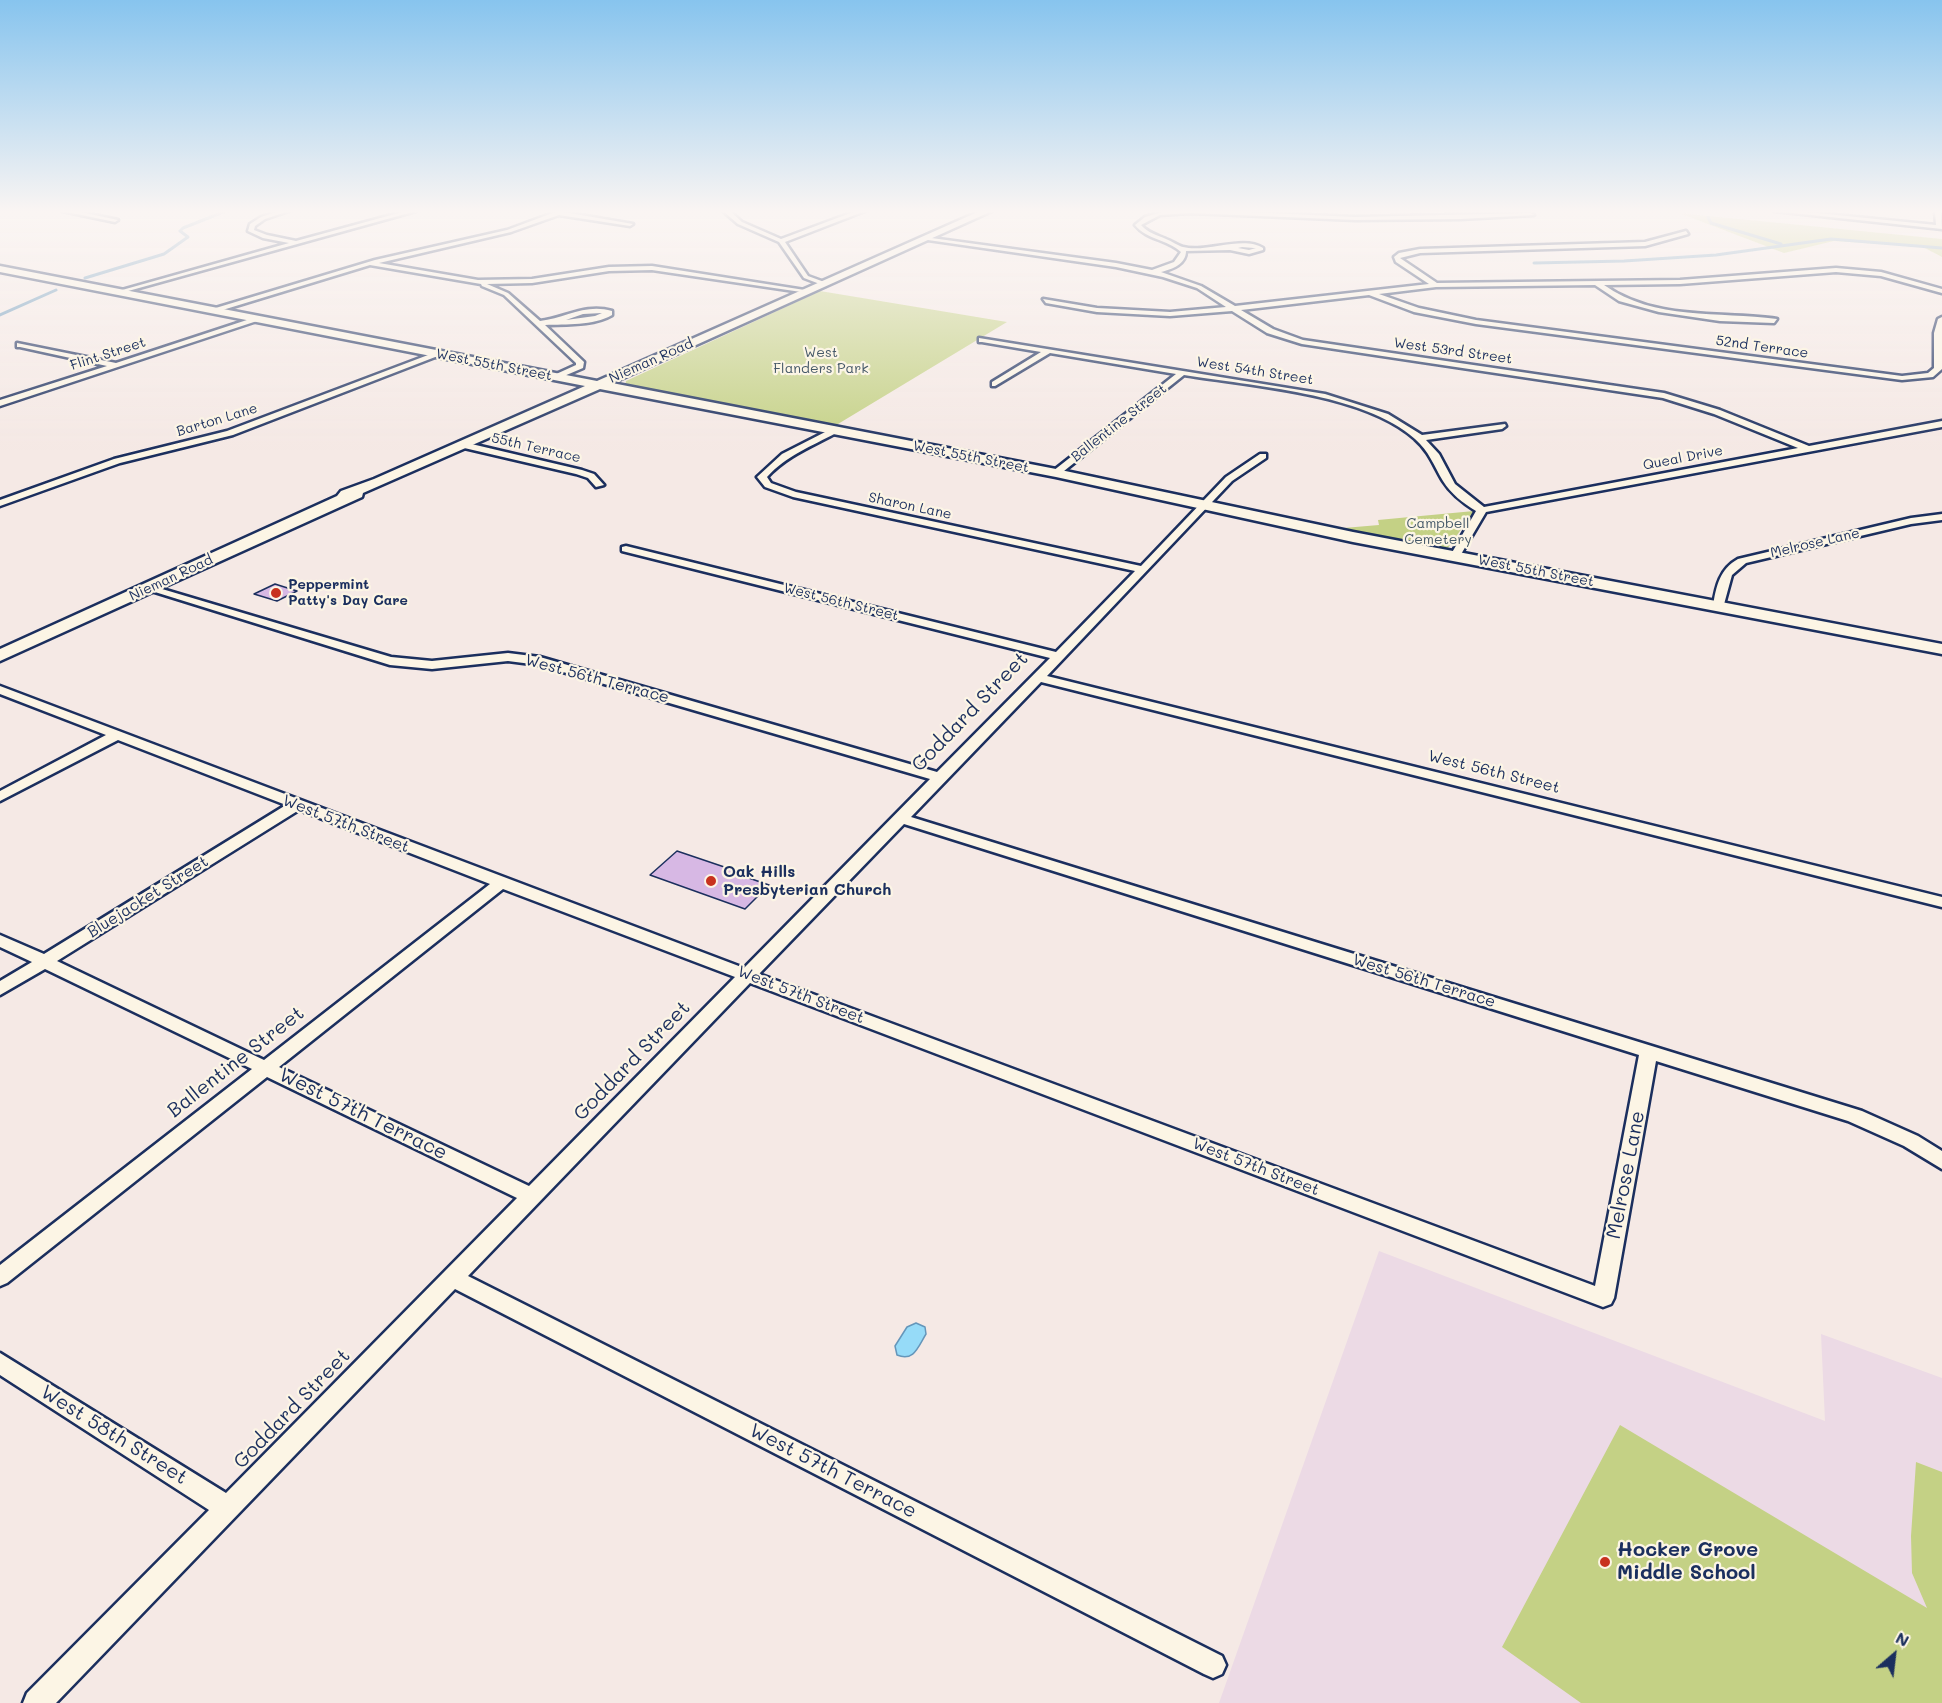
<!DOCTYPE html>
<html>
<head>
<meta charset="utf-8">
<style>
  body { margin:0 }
  #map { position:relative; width:1942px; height:1703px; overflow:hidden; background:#f5e9e5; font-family:Mali,sans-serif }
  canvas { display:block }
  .north { position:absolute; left:1864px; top:1625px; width:60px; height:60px; -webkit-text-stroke:4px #fcf5e5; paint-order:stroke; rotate:28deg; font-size:16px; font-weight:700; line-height:24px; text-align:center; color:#1b2f5e }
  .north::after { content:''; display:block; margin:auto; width:21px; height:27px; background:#1b2f5e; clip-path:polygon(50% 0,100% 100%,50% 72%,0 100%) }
</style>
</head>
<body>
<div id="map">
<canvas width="1942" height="1703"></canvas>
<div class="north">N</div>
</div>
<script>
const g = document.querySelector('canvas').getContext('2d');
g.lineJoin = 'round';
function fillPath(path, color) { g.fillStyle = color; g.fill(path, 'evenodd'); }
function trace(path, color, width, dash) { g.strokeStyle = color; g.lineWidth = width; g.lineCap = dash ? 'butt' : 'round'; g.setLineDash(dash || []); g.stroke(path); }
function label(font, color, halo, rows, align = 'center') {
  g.font = font + ' Mali,sans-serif'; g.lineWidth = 4.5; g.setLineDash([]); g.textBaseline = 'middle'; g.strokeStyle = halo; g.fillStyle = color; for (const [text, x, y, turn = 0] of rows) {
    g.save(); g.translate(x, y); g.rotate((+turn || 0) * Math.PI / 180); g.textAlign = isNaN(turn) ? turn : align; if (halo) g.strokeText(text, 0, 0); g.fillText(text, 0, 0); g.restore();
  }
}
const built = new Path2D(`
  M 1379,1251 L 1825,1421 L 1821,1334 L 1942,1378 L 1942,1703 L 1219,1703 Z`);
const green = new Path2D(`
  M 1679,213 L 1942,239 L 1942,257 L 1923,247 L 1834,241 L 1784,253 Z
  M 820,291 L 1007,322 L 833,427 L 625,386 L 626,381 Z
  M 1474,511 L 1448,548 L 1438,549 L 1332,529 L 1379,525 L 1378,520 Z
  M 1620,1425 L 1927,1608 L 1912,1573 L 1911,1536 L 1916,1462 L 1942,1472 L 1942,1703 L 1581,1703 L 1502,1647 Z`);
const water = new Path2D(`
  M 916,1323 L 925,1327 L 926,1334 C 918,1347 914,1362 897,1355 L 895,1346 L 907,1327 Z`);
const stream = new Path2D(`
  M 1708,217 L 1711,223 L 1781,244
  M 1534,263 L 1624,261 L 1716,255 L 1831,239 L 1942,248
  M 85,278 L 164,254 L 188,237 L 180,231 L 183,228 L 226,211
  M 0,315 L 56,290`);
const building = new Path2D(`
  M 275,584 L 297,591 L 277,601 L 254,594 Z
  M 677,851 L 745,874 L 743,876 L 769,885 L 745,909 L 650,875 Z`);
const street = new Path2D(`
  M 62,211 L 76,211 L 118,220 L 115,222 Z
  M 279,211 L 289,211 L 265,219 L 255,226 L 254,230 L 267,235 L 296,241 L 406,211 L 416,211 L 121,293 L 115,292 L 289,243 L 263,238 L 248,231 L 250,224 L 261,217 Z
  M 558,211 L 633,224 L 630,226 L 559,215 L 511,232 L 379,263 L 478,280 L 532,279 L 609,267 L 652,266 L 811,291 L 808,293 L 652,270 L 609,271 L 532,283 L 487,284 L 508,293 L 540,321 C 565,318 586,303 612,311 L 612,315 C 593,326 566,324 545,325 L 584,362 L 583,368 L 557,379 L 553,377 L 554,375 L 576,365 L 576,363 L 504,295 L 482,286 L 481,284 L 370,265 L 216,312 L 209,310 L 375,260 L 507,230 ZM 602,313 L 595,316 L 566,320 L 583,314 Z
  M 723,211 L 730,211 L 742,222 L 781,239 L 856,211 L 865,211 L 785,242 L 808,276 L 827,283 L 825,286 L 804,278 L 779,242 L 738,224 Z
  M 1165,211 L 1227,211 L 1355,217 L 1531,213 L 1534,215 L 1460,219 L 1355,220 L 1190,213 L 1160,215 L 1141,225 C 1148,233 1157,235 1166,239 C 1172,241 1178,246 1183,247 C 1207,253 1243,235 1263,248 L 1263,250 L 1249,254 L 1230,250 L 1186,251 C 1186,264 1173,269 1161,272 L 1201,286 L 1235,306 L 1429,284 L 1396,262 L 1394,257 L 1399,253 L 1420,249 L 1645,242 L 1686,231 L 1688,234 L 1645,246 L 1420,253 L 1400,258 L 1437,283 L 1680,280 L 1836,268 L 1881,272 L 1942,289 L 1942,293 L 1881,276 L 1836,272 L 1680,284 L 1604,285 C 1655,321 1718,311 1777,319 L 1774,323 L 1720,321 L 1659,312 L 1619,301 L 1595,285 L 1436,287 L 1379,294 L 1419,308 L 1476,320 L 1902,376 L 1928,373 L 1934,368 L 1934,333 L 1938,319 L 1942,317 L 1942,369 L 1933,377 L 1902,380 L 1476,324 L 1414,312 L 1369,295 L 1241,310 L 1273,329 L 1303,340 L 1664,393 L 1720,410 L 1809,446 L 1942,421 L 1942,427 L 1486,512 L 1460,556 L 1455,559 L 1450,556 L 1476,511 C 1463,503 1451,494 1443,481 C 1434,466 1429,451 1415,439 C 1364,393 1251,386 1184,375 L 1059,475 L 1053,475 L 1053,471 L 1176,374 L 1050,353 L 995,386 L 992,386 L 992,382 L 1041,352 L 982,342 L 979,342 L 979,338 L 1325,394 L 1388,414 L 1422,435 L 1505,424 L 1506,426 L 1502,429 L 1426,440 L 1439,454 L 1455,484 L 1484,507 L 1798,448 L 1714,414 L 1663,398 L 1302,344 L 1267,333 L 1232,311 L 1170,316 L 1097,312 L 1046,303 L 1043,299 L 1097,308 L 1170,312 L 1226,307 L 1197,288 L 1163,277 L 1116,267 L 921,239 L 924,237 L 1116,263 L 1152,270 L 1174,262 L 1181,252 C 1167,239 1147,240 1135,225 L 1145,217 ZM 1242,247 L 1254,248 L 1256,248 L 1249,250 L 1238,248 Z
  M 1774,211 L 1797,211 L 1936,225 L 1935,211 L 1941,211 L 1942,229 Z
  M 256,317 L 263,319 L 0,406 L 0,400 L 107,366 L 20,347 L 17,347 L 17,343 L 116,363 Z
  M 436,352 L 443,354 L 233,435 L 120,463 L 0,506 L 0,500 L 114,459 L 227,431 Z
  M 833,428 L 837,431 L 836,433 C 812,446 786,456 767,477 L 771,483 L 796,492 L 1141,566 L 1226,477 L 1260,454 L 1266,454 L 1266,458 L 1232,481 L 1047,676 L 1942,897 L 1942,907 L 1041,682 L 911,817 L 1862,1111 L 1918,1136 L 1942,1151 L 1942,1169 L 1904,1146 L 1848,1121 L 1656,1061 L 1614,1298 L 1611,1304 L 1603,1307 L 750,983 L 468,1276 L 1222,1656 L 1226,1665 L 1222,1674 L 1213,1678 L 1204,1674 L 455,1289 L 56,1703 L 23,1703 L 27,1693 L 209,1510 L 0,1375 L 0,1353 L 226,1493 L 517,1198 L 267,1077 L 7,1283 L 0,1286 L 0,1265 L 252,1069 L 45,969 L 0,995 L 0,981 L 32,962 L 0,947 L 0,935 L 44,954 L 286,805 L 118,740 L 0,801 L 0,791 L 106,735 L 0,694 L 0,686 L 744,968 L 930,779 L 539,665 L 508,661 L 432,669 L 390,665 L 142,588 L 144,586 L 152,586 L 391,657 L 432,661 L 508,653 L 540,657 L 937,772 L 1050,658 L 622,551 L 622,547 L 626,546 L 1056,652 L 1135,571 L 793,497 L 765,487 L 757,477 L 782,454 ZM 299,810 L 490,884 L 264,1060 L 57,961 ZM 904,824 L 1639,1055 L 1595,1286 L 759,974 ZM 503,889 L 735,977 L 529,1186 L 279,1067 Z
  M 463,442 L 582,470 L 594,474 L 604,485 L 596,487 L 588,478 L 576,474 L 460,447 L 458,445 Z
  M 1942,514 L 1942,520 L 1911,524 L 1746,563 L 1732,575 L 1723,608 L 1715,608 L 1713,606 C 1716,586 1720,569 1738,559 L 1911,518 Z`);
const secondary = new Path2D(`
  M 980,211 L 992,211 L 612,383 L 1056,469 L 1353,532 L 1942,644 L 1942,654 L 1353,542 L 1056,477 L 600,389 L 363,493 L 362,497 L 0,661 L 0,649 L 337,496 L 341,491 L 374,479 L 585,386 L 0,272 L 0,266 L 597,381 Z`);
const markers = [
  [276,593,6,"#c8321e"],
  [711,881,6,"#c8321e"],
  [1605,1562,6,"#c8321e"]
];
const farStreetnames = [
  ["52nd Terrace",1762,347,8],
  ["West 53rd Street",1453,351,8],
  ["Flint Street",108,354,-18],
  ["Nieman Road",651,361,-24],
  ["West 55th Street",494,365,11],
  ["West 54th Street",1255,371,9],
  ["Barton Lane",217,420,-17],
  ["Ballentine Street",1119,423,-38],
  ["55th Terrace",536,448,13],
  ["West 55th Street",971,457,11],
  ["Queal Drive",1683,458,-11],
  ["Sharon Lane",910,506,12],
  ["Melrose Lane",1815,543,-13],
  ["West 55th Street",1536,571,11],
  ["Nieman Road",171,578,-25],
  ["West 56th Street",841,602,14]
];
const farParknames = [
  ["West",821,353],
  ["Flanders Park",821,369],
  ["Campbell",1438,524],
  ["Cemetery",1438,540]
];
const farPoinames = [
  ["Peppermint",288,585],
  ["Patty's Day Care",288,601]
];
const streetNames = [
  ["West 56th Terrace",597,679,15],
  ["West 56th Street",1494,772,14],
  ["West 57th Street",346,824,21],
  ["Bluejacket Street",148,897,-32],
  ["West 56th Terrace",1424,981,17],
  ["West 57th Street",801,995,21],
  ["West 57th Street",1256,1167,21]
];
const poiNames = [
  ["Oak Hills",723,872],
  ["Presbyterian Church",723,890]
];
const nearStreetnames = [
  ["Goddard Street",970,712,-46],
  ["Goddard Street",632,1061,-46],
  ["Ballentine Street",236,1062,-38],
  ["West 57th Terrace",363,1114,26],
  ["Melrose Lane",1626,1175,-79],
  ["Goddard Street",292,1409,-46],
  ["West 58th Street",114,1435,32],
  ["West 57th Terrace",833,1471,27]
];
const nearPoinames = [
  ["Hocker Grove",1617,1550],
  ["Middle School",1617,1573]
];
fillPath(built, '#ecdae5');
fillPath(green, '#c4d185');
fillPath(water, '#96dbf8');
trace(water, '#6596ba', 1.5);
trace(stream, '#6596ba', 3);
fillPath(building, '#d7b8e4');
trace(building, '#1b2f5e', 1.5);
trace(street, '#1b2f5e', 5);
trace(secondary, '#1b2f5e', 5);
fillPath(street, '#fcf5e5');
fillPath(secondary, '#fcf5e5');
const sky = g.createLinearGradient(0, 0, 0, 450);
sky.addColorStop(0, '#87c4ee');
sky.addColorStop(0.47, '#faf5f3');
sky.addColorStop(1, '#faf5f300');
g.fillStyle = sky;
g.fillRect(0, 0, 1942, 450);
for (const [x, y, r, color] of markers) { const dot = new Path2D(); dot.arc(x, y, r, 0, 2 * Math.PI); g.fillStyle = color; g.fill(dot); trace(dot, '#fcf5e5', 2); }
label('14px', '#1b2f5e', '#fcf5e5', farStreetnames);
label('14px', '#455868', '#fcf5e5', farParknames);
label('bold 14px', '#1b2f5e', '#fcf5e5', farPoinames, 'left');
label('16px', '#1b2f5e', '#fcf5e5', streetNames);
label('bold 16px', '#1b2f5e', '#fcf5e5', poiNames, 'left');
label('20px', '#1b2f5e', '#fcf5e5', nearStreetnames);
label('bold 20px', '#1b2f5e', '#fcf5e5', nearPoinames, 'left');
</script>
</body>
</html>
